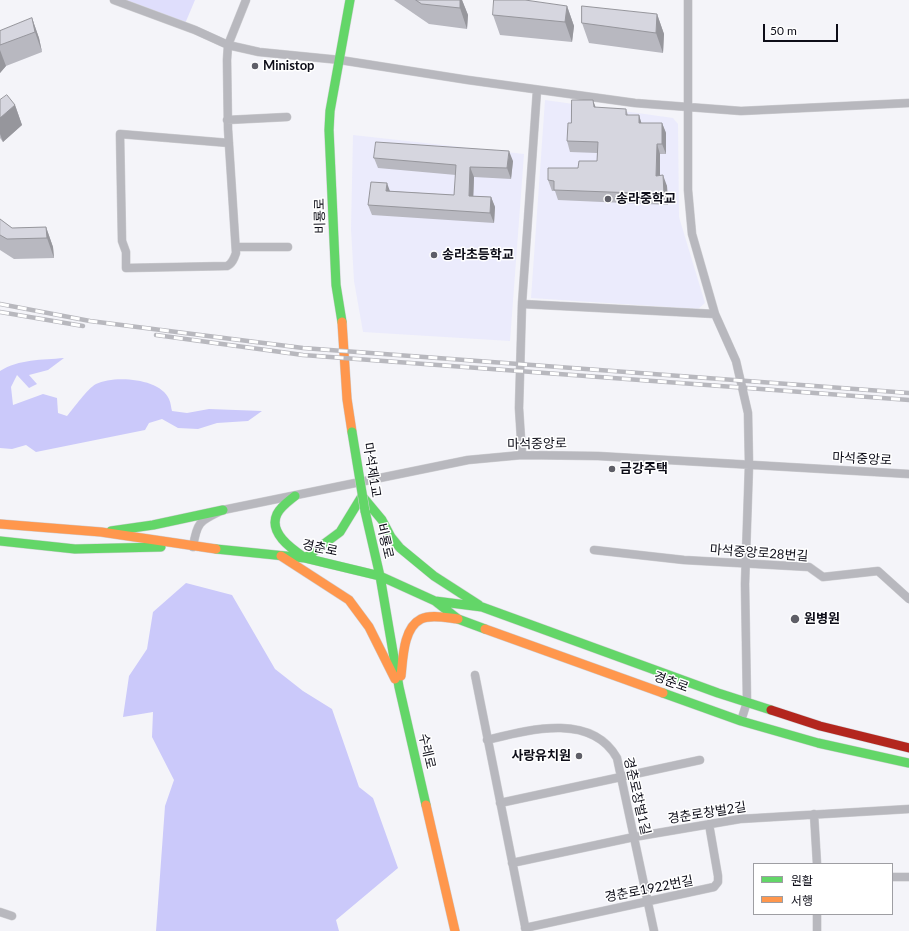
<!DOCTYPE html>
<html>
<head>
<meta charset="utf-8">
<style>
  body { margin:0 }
  #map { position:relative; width:909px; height:931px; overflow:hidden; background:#f4f4f9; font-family:Lato,"Noto Sans KR",sans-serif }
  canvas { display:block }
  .legend { position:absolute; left:753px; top:863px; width:140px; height:52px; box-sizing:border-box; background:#fff; border:1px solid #9e9ea3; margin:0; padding:5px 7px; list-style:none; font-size:12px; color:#0d0d18 }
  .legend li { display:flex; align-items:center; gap:8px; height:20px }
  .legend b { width:20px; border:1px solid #9e9ea3 }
  .scale { position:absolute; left:763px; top:24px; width:75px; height:18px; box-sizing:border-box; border:2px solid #0d0d18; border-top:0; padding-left:5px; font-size:12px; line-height:14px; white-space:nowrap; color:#0d0d18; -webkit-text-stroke:3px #fff; paint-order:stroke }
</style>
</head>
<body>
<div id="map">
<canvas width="909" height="931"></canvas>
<ul class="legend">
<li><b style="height:5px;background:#63d668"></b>원활</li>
<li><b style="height:5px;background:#ff974d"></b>서행</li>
</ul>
<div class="scale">50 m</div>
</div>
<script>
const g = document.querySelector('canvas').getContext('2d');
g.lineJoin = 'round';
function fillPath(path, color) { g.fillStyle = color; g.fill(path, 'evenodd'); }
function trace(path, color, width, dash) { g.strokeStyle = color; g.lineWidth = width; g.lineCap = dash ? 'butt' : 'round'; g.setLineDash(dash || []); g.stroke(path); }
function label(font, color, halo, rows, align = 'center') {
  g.font = font + ' Lato,"Noto Sans KR",sans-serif'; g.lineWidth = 3; g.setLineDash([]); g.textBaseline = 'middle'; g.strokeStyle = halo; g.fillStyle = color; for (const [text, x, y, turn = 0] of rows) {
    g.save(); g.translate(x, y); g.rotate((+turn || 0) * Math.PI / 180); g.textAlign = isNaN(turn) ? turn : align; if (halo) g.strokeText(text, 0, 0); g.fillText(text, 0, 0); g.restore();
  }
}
const built = new Path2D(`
  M 545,100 L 673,118 L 678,124 L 679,217 L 705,303 L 698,309 L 531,298 Z
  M 353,135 L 524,154 L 510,341 L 363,332 L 354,281 L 351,229 Z`);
const green = new Path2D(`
  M 114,0 L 195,0 L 184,26 Z`);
const forest = new Path2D(`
  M 64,358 L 48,370 L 29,375 L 37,384 L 29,388 L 17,375 L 11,387 L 13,405 L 43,394 L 57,398 L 58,413 L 67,416 C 74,408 87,389 96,384 C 114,375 160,378 169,399 C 171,403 171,408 172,411 L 187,413 L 209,409 L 262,411 L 248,421 L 217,423 L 198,429 L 178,428 L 162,419 L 149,423 L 145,430 L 36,452 L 26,445 L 12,449 L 0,448 L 0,371 C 19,359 42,360 64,358 Z
  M 186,583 L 232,595 L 275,669 L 303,691 L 332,709 L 359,787 L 373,798 L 398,868 L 336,920 L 339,931 L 156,931 L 165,806 L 174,780 L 152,737 L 153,712 L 123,717 L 129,676 L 147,649 L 153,612 Z`);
const street = new Path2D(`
  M 114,0 L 195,30 L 228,45 L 259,52 L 340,60 L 468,80 L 635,103 L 741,111 L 909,103
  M 688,0 L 688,190 L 692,234 L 715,314 L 736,361 L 748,413 L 749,465 L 745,584 L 747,702 L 741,721
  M 537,90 L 522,304 L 715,314
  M 227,120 L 287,117
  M 229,143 L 120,134 L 122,241 L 126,252 L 126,268 L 227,266 C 232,264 234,259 236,253 L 228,129 L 227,60 L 228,45 L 246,0
  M 236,247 L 288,247
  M 522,455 L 519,408 L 522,304
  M 193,547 C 197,521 200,521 223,510 L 468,460 L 522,455 L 598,456 L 909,474
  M 594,550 L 684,560 L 809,567 L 823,577 L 878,571 L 909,599
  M 475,675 L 526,931
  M 487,740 C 528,730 591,712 617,758 L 654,931
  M 500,803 L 700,760
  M 814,814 L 817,864
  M 512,863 L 634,837 L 740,819 L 909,809
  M 892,877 L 909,877
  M 0,912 L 12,916
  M 817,914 L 817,931
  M 525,928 L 714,887 L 718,882 L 718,876 L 709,824`);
const fast = new Path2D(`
  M 342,322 L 336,285 L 329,130 L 330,111 L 350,0
  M 295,496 C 289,501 281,506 277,514 C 268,533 292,549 305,558 L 340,532 L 362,496 L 382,520 L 391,537 L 400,548 L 434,576 L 479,605
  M 365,511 L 380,576 L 399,687 L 426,805
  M 111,531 L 153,525 L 223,510
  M 0,541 L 75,549 L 161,547
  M 216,549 L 305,558 L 380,576 L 435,601 L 458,619 L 485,629
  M 435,601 L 482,607 L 718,693 L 771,710
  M 663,693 L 741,721 L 818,743 L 909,763`);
const slow = new Path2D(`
  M 342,322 L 347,399 L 352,432
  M 0,524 L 101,532 L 216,549
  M 281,556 L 349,600 L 369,627 L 395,679
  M 485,629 L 663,693
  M 401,676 C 403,659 403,628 421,619 C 431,614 447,618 458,619
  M 426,805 L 455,931`);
const jam = new Path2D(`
  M 771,710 L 820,726 L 909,748`);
const rail = new Path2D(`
  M 0,304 L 90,321 L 303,348 L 909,393
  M 0,312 L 83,326
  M 156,335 L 303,355 L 909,400`);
const fastBridge = new Path2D(`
  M 352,432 L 365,511`);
const wall = new Path2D(`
  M 394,0 L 462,0 L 468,15 L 467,29 L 429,24 Z
  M 567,6 L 574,26 L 572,42 L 500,35 L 493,15 Z
  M 657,14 L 664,34 L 663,53 L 589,43 L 582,23 Z
  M 32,18 L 39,38 L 42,52 L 6,66 L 0,73 L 0,31 Z
  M 0,100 L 15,105 L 22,125 L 3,142 L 0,138 Z
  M 596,108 L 626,109 L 628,115 L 639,115 L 641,123 L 662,123 L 666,133 L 666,154 L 660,154 L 660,176 L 667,186 L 668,205 L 558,200 L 555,191 L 552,191 L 548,180 L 578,168 L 597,161 L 597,153 L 570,152 L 567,141 L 571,123 Z
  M 374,158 L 513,161 L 511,179 L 474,177 L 473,196 L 491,197 L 495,207 L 494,223 L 372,215 L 368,205 L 390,191 L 454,195 L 456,175 L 378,168 Z
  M 0,219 L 12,228 L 46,227 L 53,247 L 54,258 L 14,259 L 0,250 Z`);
const shadedWall = new Path2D(`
  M 460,0 L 462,0 L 468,15 L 467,29 L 460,8 Z
  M 567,6 L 574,26 L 572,42 L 565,22 Z
  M 657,14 L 664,34 L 663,53 L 656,33 Z
  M 32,18 L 39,38 L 42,52 L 35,32 Z
  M 0,50 L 6,66 L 0,73 Z
  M 593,100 L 597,111 L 594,107 Z
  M 15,105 L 22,125 L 3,142 L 0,134 L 0,118 Z
  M 639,115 L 642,125 L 639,123 Z
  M 662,123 L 666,133 L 666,154 L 662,144 Z
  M 657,144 L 660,154 L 660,186 L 656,176 Z
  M 509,151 L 513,161 L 511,179 L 507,168 Z
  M 470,167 L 474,177 L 473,206 L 469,196 Z
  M 663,175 L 667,186 L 668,205 L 664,194 Z
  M 387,183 L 391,194 L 386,191 Z
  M 491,197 L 495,207 L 494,223 L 490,213 Z
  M 46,227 L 53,247 L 54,258 L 47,238 Z`);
const building = new Path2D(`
  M 416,0 L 460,0 L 460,8 L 422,4 Z
  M 494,0 L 525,0 L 567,6 L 565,22 L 493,15 Z
  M 582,6 L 657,14 L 656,33 L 582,23 Z
  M 32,18 L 35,32 L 0,45 L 0,31 Z
  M 7,95 L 15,105 L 0,118 L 0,100 Z
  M 572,100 L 593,100 L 594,107 L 626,109 L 626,115 L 639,115 L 639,123 L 662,123 L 662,144 L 657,144 L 656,176 L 663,175 L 664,194 L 554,190 L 554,181 L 548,180 L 548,168 L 578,168 L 579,161 L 597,161 L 598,142 L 567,141 L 568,123 L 571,123 Z
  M 376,142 L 509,151 L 507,168 L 470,167 L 469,196 L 491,197 L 490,213 L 368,205 L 371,182 L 387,183 L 386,191 L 454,195 L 456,165 L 374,158 Z
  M 0,219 L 12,228 L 46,227 L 47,238 L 7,239 L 0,235 Z`);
const markers = [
  [255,66,4,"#5e5e67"],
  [608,199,4,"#5e5e67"],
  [434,255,4,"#5e5e67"],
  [612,469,4,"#5e5e67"],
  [795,619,5,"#5e5e67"],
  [579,756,4,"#5e5e67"]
];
const poiNames = [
  ["Ministop",263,66],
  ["송라중학교",616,199],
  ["송라초등학교",442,255],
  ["금강주택",620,469],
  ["원병원",804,619],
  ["사랑유치원",571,756,"right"]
];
const streetNames = [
  ["비룡로",320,216,-91],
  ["마석중앙로",537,444,-1],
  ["마석중앙로",862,459,3],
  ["마석제1교",372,470,81],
  ["비룡로",385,541,77],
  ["경춘로",320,548,12],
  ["마석중앙로28번길",759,553,4],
  ["경춘로",671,682,20],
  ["수레로",427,751,77],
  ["경춘로창벌1길",637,796,77],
  ["경춘로창벌2길",707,813,-9],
  ["경춘로1922번길",649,889,-11]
];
fillPath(built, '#ebebfc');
fillPath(green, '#dfdefc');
fillPath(forest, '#cbc9fa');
trace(street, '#d0d0d4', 9);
trace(fast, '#d0d0d4', 10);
trace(slow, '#d0d0d4', 10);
trace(jam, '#d0d0d4', 10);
trace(street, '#b8b8be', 8);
trace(fast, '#63d668', 9);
trace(slow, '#ff974d', 9);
trace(jam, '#b3261e', 9);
trace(rail, '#b8b8be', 4.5);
trace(rail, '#fff', 3, [9]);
trace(fastBridge, '#d0d0d4', 10, []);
trace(fastBridge, '#63d668', 9);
fillPath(wall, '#b8b8c0');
fillPath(shadedWall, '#96969c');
fillPath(building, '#d6d6df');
trace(building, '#96969c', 1);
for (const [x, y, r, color] of markers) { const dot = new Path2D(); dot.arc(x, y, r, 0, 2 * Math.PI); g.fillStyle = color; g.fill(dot); trace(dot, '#fff', 1.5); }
label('bold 13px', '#0d0d18', '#fff', poiNames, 'left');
label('13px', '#0d0d18', '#fff', streetNames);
</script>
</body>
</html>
